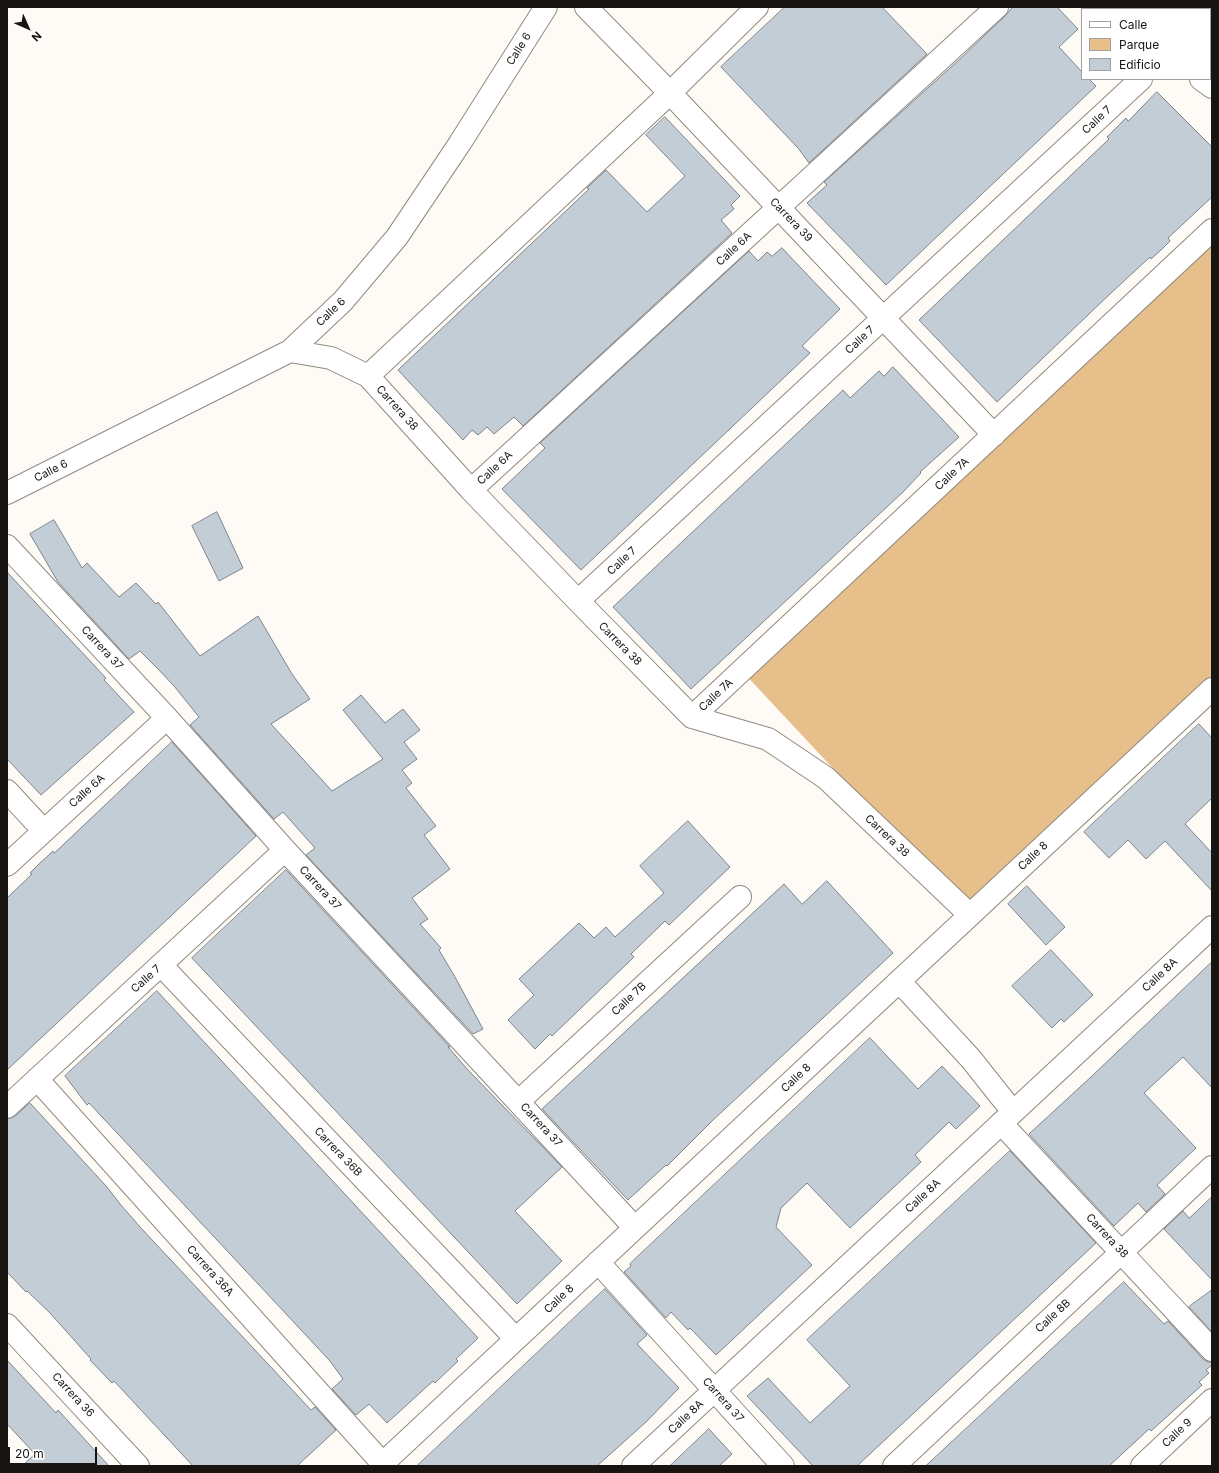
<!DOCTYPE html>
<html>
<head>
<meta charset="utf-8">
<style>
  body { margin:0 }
  #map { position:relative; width:1219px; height:1473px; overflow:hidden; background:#fefaf6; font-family:Inter,sans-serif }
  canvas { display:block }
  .frame { position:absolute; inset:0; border:8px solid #171411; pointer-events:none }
  .legend { position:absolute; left:1081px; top:8px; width:130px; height:72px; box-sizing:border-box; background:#fff; border:1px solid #a2a1a0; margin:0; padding:5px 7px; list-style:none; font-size:12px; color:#171411 }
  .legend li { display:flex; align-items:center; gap:8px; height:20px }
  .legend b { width:20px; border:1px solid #a2a1a0 }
  .north { position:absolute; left:8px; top:8px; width:40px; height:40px; -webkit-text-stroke:3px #fff; paint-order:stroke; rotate:135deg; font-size:11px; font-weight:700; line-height:16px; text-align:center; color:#171411 }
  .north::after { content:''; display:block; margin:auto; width:14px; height:18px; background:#171411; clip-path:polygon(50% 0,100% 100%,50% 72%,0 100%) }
  .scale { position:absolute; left:8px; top:1447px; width:89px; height:18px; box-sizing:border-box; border:2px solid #171411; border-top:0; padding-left:5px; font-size:12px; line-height:14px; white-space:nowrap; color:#171411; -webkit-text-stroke:3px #fff; paint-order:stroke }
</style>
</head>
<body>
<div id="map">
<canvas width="1219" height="1473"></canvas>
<div class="frame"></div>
<ul class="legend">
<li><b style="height:5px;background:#fff"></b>Calle</li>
<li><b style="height:11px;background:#e7bf8b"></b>Parque</li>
<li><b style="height:11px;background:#c3cdd6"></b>Edificio</li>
</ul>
<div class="north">N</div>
<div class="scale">20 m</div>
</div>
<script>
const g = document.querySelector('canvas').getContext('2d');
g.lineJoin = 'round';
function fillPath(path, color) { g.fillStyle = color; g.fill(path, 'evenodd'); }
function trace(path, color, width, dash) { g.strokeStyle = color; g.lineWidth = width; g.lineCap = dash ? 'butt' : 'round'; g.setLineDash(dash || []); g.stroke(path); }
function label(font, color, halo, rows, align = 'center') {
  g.font = font + ' Inter,sans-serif'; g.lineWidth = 3; g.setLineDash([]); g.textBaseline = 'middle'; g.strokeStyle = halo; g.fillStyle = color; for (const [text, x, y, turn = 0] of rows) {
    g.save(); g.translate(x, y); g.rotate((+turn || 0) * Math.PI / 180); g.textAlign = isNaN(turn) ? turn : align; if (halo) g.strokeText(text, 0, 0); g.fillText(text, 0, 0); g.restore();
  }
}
const green = new Path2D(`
  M 1212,230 L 1212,689 L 970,915 L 742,671 Z`);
const building = new Path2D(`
  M 785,7 L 882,7 L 927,54 L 809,163 L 798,148 L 721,67 Z
  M 1013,7 L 1057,7 L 1078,29 L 1059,47 L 1082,72 L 1082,79 L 1089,79 L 1096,86 L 886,285 L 807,203 L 827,185 L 824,182 L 960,59 L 1005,16 Z
  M 1157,92 L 1212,147 L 1212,197 L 1168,238 L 1170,241 L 1161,250 L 1151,259 L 1150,257 L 1111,293 L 997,402 L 919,320 L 1109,139 L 1107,137 L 1126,118 L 1128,121 Z
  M 665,117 L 740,196 L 731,205 L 734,209 L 721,220 L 732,233 L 523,426 L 514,417 L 494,434 L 487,427 L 478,435 L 472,430 L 463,440 L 398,370 L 589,189 L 587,188 L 606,170 L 647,212 L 685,176 L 646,135 Z
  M 782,248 L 840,309 L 802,346 L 810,353 L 581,570 L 502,489 L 545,448 L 540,443 L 749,251 L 758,261 L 767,252 L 772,256 Z
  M 893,367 L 959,437 L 920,472 L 921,473 L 903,492 L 691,689 L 613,607 L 843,390 L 850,398 L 879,371 L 884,376 Z
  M 217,512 L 243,568 L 219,581 L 192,526 Z
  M 54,520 L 82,568 L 87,563 L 119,597 L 136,583 L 156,604 L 158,602 L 200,656 L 258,616 L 292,674 L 310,699 L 271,724 L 332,791 L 383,759 L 343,710 L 361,695 L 385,723 L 403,709 L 420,730 L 404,742 L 417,759 L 402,770 L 412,783 L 406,788 L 436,826 L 424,835 L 450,869 L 412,898 L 428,919 L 420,924 L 441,948 L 439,950 L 455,977 L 483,1029 L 473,1034 L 306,855 L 315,848 L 283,812 L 274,819 L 190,725 L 199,717 L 174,686 L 157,668 L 140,651 L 129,659 L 58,582 L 30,534 Z
  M 7,572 L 106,678 L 104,680 L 134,712 L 41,795 L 7,759 Z
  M 1199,724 L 1212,738 L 1212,798 L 1185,824 L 1212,853 L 1212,891 L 1165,841 L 1146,859 L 1128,840 L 1109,858 L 1084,832 Z
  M 172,742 L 256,836 L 7,1070 L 7,898 L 32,874 L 30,873 L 39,864 L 53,851 L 54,853 Z
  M 688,821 L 730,867 L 669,925 L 665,921 L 631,954 L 634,957 L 552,1036 L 550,1034 L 535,1049 L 508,1020 L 534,995 L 519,979 L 579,923 L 594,938 L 606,927 L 615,937 L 664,893 L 640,866 Z
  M 286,870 L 450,1047 L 448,1047 L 469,1071 L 562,1167 L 515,1211 L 562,1261 L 517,1304 L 192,958 Z
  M 827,881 L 893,953 L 712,1121 L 667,1166 L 666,1165 L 628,1200 L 542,1109 L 784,884 L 802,904 Z
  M 1027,886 L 1065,927 L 1046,945 L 1008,904 Z
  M 1051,950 L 1093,995 L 1064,1022 L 1061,1019 L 1052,1028 L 1012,986 Z
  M 1212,962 L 1212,1088 L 1183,1057 L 1144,1093 L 1196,1148 L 1157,1185 L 1165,1194 L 1146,1212 L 1138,1203 L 1114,1226 L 1029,1134 L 1092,1076 Z
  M 157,991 L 478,1338 L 456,1359 L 458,1361 L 435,1383 L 433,1381 L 387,1423 L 369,1404 L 356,1415 L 332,1389 L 343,1379 L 330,1361 L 89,1103 L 87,1105 L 65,1076 Z
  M 870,1038 L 918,1089 L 942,1066 L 980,1106 L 956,1129 L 949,1122 L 915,1155 L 921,1162 L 850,1228 L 807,1183 L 781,1208 L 776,1227 L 812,1265 L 716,1355 L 690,1328 L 688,1330 L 671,1312 L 666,1318 L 624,1272 L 631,1266 L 630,1264 Z
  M 30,1103 L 107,1187 L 120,1204 L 141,1228 L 311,1410 L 315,1407 L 336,1430 L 297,1466 L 193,1466 L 114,1381 L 112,1383 L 90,1360 L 91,1359 L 50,1313 L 27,1291 L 26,1292 L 7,1272 L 7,1119 L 15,1116 Z
  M 1010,1151 L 1096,1243 L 857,1466 L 813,1466 L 747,1396 L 768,1378 L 810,1423 L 850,1386 L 807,1340 Z
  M 1212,1197 L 1212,1280 L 1164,1229 L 1183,1211 L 1189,1218 Z
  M 1124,1282 L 1164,1324 L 1168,1321 L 1203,1359 L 1208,1362 L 1212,1362 L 1212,1365 L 1206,1370 L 1209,1373 L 1199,1382 L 1202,1385 L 1191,1395 L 1151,1431 L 1149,1429 L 1109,1466 L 926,1466 Z
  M 605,1289 L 647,1335 L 637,1344 L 679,1388 L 646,1422 L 597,1466 L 417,1466 Z
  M 1212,1290 L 1212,1332 L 1189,1307 Z
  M 7,1360 L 56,1413 L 58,1410 L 109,1466 L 22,1466 L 35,1454 L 7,1424 Z
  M 709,1429 L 732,1454 L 719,1466 L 670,1466 Z`);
const street = new Path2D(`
  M 586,7 L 670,93 L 994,435
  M 1099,7 L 1102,9
  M 1201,79 L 1212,87
  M 290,351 L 331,358 L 368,376 L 471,490 L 578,601 L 692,717 L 768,739 L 826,778 L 970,915
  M 368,376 L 670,93 L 757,7
  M 471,490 L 997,7
  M 7,493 L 290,351 L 343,301 L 397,237 L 460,143 L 546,7
  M 7,546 L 167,718 L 285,850 L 635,1228
  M 578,601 L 1141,79
  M 692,717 L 1212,230
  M 7,791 L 44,831
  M 7,865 L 167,718
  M 161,965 L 516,1339
  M 899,981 L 971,1059 L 1013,1112
  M 37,1079 L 383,1464
  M 519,1101 L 740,897
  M 7,1107 L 285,850
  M 1001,1123 L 1212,1350
  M 598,1262 L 783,1466
  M 7,1325 L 138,1466
  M 380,1466 L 1212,689
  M 633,1466 L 1212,927
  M 894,1466 L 1212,1167
  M 1142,1466 L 1212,1400`);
const streetNames = [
  ["Calle 6",519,49,-58],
  ["Calle 7",1097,120,-43],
  ["Carrera 39",791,220,46],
  ["Calle 6A",734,249,-43],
  ["Calle 6",331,312,-44],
  ["Calle 7",860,340,-43],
  ["Carrera 38",397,408,48],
  ["Calle 6A",495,468,-43],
  ["Calle 6",51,471,-27],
  ["Calle 7A",952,474,-43],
  ["Calle 7",622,561,-43],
  ["Carrera 38",620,644,45],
  ["Carrera 37",102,648,47],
  ["Calle 7A",716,695,-43],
  ["Calle 6A",87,791,-42],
  ["Carrera 38",887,836,43],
  ["Calle 8",1033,856,-43],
  ["Carrera 37",320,888,47],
  ["Calle 8A",1160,975,-43],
  ["Calle 7",146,979,-42],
  ["Calle 7B",629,999,-43],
  ["Calle 8",796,1078,-43],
  ["Carrera 37",541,1125,47],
  ["Carrera 36B",338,1152,46],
  ["Calle 8A",923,1196,-43],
  ["Carrera 38",1107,1236,47],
  ["Carrera 36A",210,1271,48],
  ["Calle 8",559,1299,-43],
  ["Calle 8B",1053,1316,-43],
  ["Carrera 36",73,1395,47],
  ["Carrera 37",723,1400,48],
  ["Calle 8A",686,1417,-43],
  ["Calle 9",1177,1433,-43]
];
fillPath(green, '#e7bf8b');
fillPath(building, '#c3cdd6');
trace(building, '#7c858e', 1);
trace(street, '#928a80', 24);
trace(street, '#fff', 22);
label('11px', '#171411', '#fff', streetNames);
</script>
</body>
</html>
